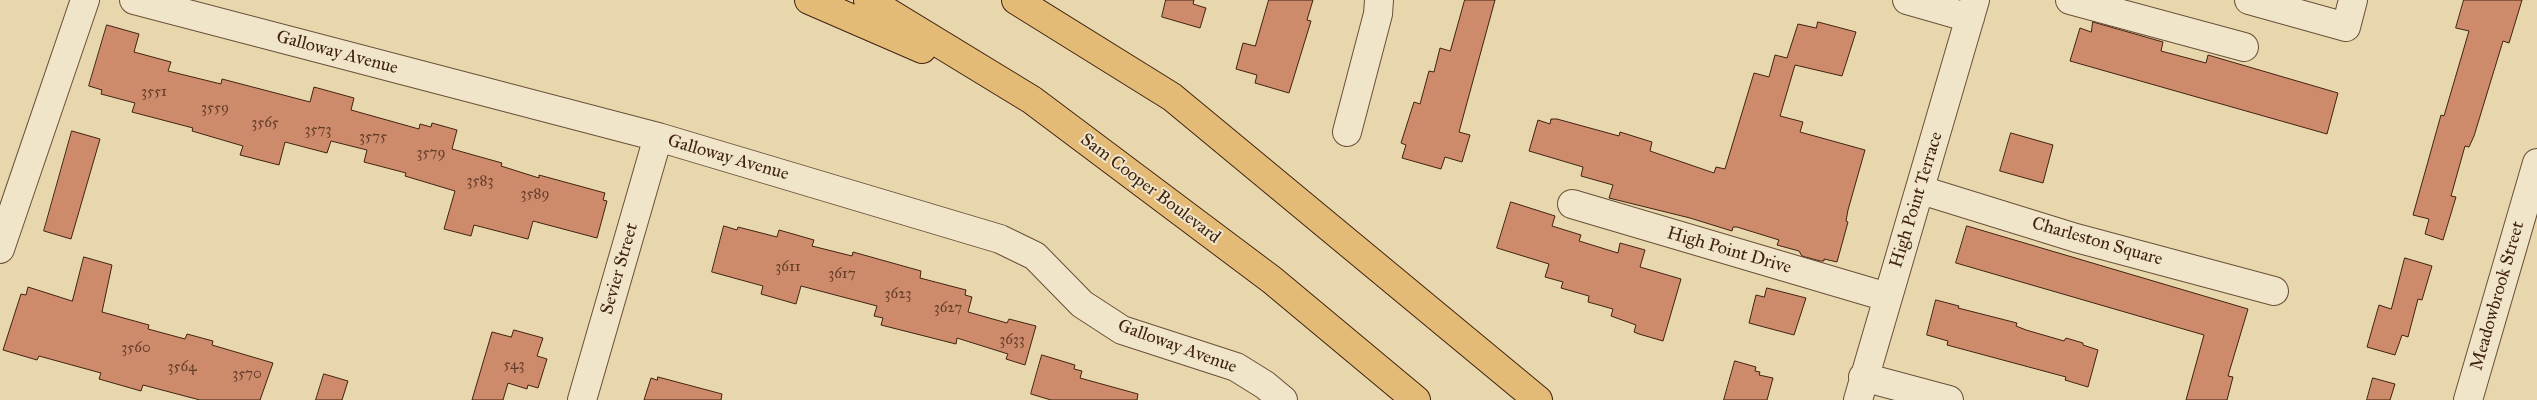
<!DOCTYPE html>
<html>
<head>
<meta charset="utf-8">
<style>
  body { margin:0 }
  canvas { display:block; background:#e8d6ac }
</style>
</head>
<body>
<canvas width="2537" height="400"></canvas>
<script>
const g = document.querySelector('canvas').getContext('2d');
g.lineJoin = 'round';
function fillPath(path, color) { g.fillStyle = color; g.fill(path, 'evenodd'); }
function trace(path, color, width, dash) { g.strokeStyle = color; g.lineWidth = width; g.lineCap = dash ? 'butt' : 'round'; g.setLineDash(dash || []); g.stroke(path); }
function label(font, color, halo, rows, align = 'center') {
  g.font = font + ' "IM FELL Great Primer",serif'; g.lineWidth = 4; g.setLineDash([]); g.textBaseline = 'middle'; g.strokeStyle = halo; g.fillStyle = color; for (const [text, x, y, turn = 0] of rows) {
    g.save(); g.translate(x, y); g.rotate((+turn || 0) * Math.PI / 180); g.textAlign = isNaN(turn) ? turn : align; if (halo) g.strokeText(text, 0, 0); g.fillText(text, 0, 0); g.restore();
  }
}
const building = new Path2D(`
  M 1166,0 L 1194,0 L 1193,4 L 1206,8 L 1200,28 L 1162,17 Z
  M 1269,0 L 1313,0 L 1307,20 L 1311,21 L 1289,93 L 1255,83 L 1257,75 L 1236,69 L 1243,43 L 1255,46 Z
  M 1465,0 L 1495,0 L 1459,132 L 1470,135 L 1462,162 L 1445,157 L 1441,169 L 1402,158 L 1406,145 L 1401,143 L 1414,102 L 1420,104 L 1429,71 L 1434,72 L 1440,48 L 1450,51 Z
  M 2464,0 L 2522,0 L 2509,43 L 2503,41 L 2474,136 L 2469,147 L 2465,146 L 2451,196 L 2456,197 L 2443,240 L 2425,234 L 2429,219 L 2413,215 L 2441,115 L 2444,116 L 2469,31 L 2456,28 Z
  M 1818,22 L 1856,32 L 1842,76 L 1795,65 L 1780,116 L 1803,122 L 1800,132 L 1865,150 L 1848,210 L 1846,221 L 1848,222 L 1837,262 L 1824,259 L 1824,261 L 1820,261 L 1802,256 L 1799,251 L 1777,245 L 1779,240 L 1737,227 L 1733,227 L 1732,231 L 1690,218 L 1609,198 L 1613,185 L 1581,176 L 1583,167 L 1529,151 L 1538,120 L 1550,124 L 1551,119 L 1557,119 L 1619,136 L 1620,132 L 1652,142 L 1650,151 L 1714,173 L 1716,167 L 1725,169 L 1754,73 L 1769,77 L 1775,55 L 1787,58 L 1798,24 L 1816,28 Z
  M 2093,22 L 2163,42 L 2161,51 L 2206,63 L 2208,55 L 2338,93 L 2327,134 L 2070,61 L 2080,28 L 2091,32 Z
  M 107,25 L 139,34 L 134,52 L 171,62 L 168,71 L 221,84 L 222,79 L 310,102 L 314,87 L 354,98 L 351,110 L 419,129 L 420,124 L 431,127 L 432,123 L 457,130 L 452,149 L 502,163 L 501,166 L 539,178 L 539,175 L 605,193 L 603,200 L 607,201 L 597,238 L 533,221 L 528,239 L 474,225 L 471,236 L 444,229 L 455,191 L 405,176 L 406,173 L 364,162 L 367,150 L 331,141 L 327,153 L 285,142 L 279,165 L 240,155 L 243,146 L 192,131 L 193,128 L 132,112 L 135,103 L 101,94 L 102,90 L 89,86 Z
  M 72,131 L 100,139 L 71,239 L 44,231 Z
  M 2011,133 L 2053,145 L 2043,183 L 2000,171 Z
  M 1511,202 L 1555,216 L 1552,226 L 1581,235 L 1579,241 L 1618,253 L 1620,243 L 1645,250 L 1640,267 L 1681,279 L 1663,341 L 1639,334 L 1634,332 L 1636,325 L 1611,316 L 1613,309 L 1588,302 L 1589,296 L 1561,288 L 1563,282 L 1545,277 L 1549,264 L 1497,248 Z
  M 724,226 L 737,230 L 738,227 L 777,237 L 779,230 L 814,240 L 812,246 L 852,256 L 853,252 L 921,271 L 920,278 L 966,290 L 965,295 L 972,297 L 968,312 L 1007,323 L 1009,319 L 1036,326 L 1025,365 L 1006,359 L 1008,354 L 957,338 L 956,344 L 881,325 L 883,318 L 874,316 L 877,306 L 801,286 L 796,304 L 761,294 L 763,286 L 712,272 Z
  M 1967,226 L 2248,309 L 2228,376 L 2233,377 L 2227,400 L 2186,400 L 2204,335 L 1956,263 Z
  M 84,257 L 112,265 L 102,312 L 149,325 L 148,329 L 185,339 L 187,334 L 213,341 L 212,345 L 273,363 L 260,400 L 200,400 L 143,385 L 141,391 L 99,379 L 101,373 L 39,356 L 37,360 L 3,350 L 21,294 L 26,295 L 28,287 L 72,301 Z
  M 2405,258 L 2432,266 L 2422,300 L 2418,299 L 2408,337 L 2402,335 L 2395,355 L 2367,347 L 2379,305 L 2391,309 Z
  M 1767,288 L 1806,298 L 1794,335 L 1749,323 L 1756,295 L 1764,297 Z
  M 1936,300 L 1959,306 L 1958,308 L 2017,323 L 2016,326 L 2026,330 L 2064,341 L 2066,338 L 2083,343 L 2083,345 L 2098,350 L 2088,387 L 2065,380 L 2066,377 L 1947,345 L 1948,341 L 1927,335 Z
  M 514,330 L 543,338 L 537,356 L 547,359 L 538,388 L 528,385 L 527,389 L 508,383 L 503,400 L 472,400 L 492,332 L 511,337 Z
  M 1042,355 L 1075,365 L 1074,369 L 1082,371 L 1080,378 L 1138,394 L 1137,400 L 1051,400 L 1031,394 Z
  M 1735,361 L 1756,367 L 1755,371 L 1760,372 L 1759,375 L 1773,378 L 1767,400 L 1724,400 Z
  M 324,374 L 348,381 L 342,400 L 316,400 Z
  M 658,377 L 722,394 L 721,400 L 644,400 L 651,378 L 657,380 Z
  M 2373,378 L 2395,384 L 2390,400 L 2367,400 Z`);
const minor = new Path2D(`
  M 134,0 L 658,137 L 1000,239 L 1035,256 L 1082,304 L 1122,330 L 1236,367 L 1265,385 L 1283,400
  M 1907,0 L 1970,18
  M 2070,0 L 2244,47
  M 2249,0 L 2346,27 L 2353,0
  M 1347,132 L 1378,14 L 1379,0
  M 1921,190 L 2076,238 L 2274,291
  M 1572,204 L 1887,297
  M 0,249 L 85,0
  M 1863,377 L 1949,400
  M 582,400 L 658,137
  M 1858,400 L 1975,0
  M 2468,400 L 2537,163`);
const highway = new Path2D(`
  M 809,0 L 922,49
  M 868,0 L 1032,100 L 1272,280 L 1416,400
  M 1016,0 L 1172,97 L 1538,400`);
const numberNames = [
  ["3551",154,92],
  ["3559",215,108],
  ["3565",265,123],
  ["3573",318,130],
  ["3575",373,137],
  ["3579",431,153],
  ["3583",480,181],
  ["3589",535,194],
  ["3611",788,267],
  ["3617",842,274],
  ["3623",898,294],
  ["3627",948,308],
  ["3633",1012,340],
  ["3560",136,348],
  ["543",514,365],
  ["3564",182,367],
  ["3570",247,374]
];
const streetNames = [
  ["Galloway Avenue",337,53,15],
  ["Galloway Avenue",728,158,16],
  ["Sam Cooper Boulevard",1150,189,37],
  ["High Point Terrace",1917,200,-73],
  ["Charleston Square",2097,242,16],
  ["High Point Drive",1729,251,16],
  ["Sevier Street",620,269,-74],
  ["Meadowbrook Street",2498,296,-74],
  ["Galloway Avenue",1177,347,20]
];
fillPath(building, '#cd8b6c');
trace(building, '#402311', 1);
trace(minor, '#6a5038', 30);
trace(highway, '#402311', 30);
trace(minor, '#f0e4c9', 28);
trace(highway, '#e4bb76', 28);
label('15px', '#633d28', null, numberNames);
label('18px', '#402311', '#f0e4c9', streetNames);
</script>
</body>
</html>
